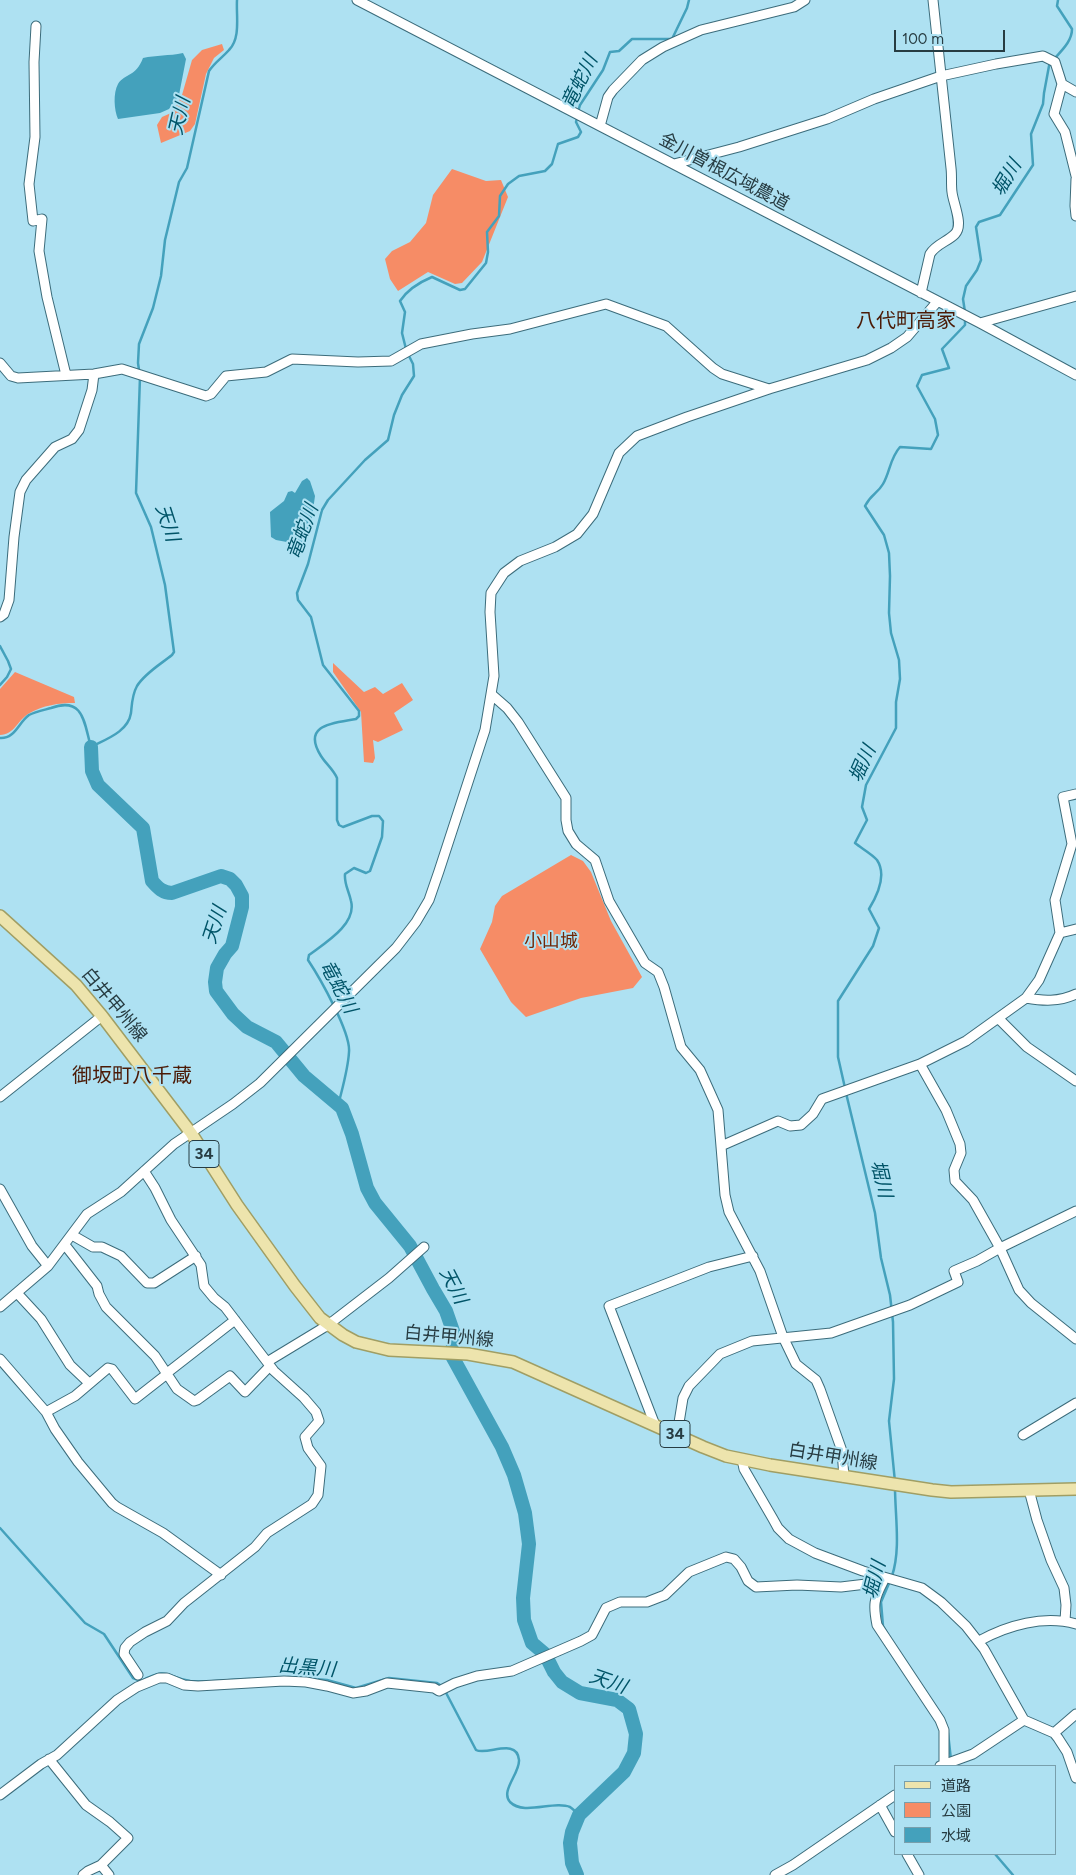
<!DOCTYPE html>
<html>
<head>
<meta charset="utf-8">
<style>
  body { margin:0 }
  #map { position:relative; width:1076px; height:1875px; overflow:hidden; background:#aee1f2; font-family:Figtree,"Noto Sans JP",sans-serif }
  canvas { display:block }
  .legend { position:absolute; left:894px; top:1765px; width:162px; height:90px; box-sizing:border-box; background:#aee1f2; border:1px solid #789fac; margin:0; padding:6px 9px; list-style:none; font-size:15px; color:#273c42 }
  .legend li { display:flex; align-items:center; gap:10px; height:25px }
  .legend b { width:25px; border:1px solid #789fac }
  .scale { position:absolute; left:894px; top:30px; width:111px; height:22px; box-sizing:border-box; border:2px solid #273c42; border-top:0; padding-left:6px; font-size:15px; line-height:18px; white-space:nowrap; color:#273c42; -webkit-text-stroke:4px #aee1f2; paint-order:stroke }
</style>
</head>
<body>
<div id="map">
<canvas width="1076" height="1875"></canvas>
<ul class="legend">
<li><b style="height:6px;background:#ede4ad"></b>道路</li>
<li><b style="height:14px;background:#f68c66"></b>公園</li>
<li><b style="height:14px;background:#44a1bc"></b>水域</li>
</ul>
<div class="scale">100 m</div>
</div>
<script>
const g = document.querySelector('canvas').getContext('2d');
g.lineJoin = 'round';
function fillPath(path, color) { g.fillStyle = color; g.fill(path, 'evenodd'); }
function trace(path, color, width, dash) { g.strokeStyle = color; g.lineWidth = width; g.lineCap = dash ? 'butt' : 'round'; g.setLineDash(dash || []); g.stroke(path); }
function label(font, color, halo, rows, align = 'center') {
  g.font = font + ' Figtree,"Noto Sans JP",sans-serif'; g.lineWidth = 4; g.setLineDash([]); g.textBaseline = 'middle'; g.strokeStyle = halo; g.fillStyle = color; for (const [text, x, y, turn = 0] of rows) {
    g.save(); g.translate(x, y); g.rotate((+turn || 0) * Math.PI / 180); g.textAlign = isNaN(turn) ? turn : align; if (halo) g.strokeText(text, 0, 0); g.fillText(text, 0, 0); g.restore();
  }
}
const green = new Path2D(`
  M 222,44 L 224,50 L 214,58 L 206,74 L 195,124 L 190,131 L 161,143 L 157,125 L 162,117 L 171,113 L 182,95 L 192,60 L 202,50 Z
  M 452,169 L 486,181 L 501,180 L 508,197 L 482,262 L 462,283 L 455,284 L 428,272 L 398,291 L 390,279 L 385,259 L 392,251 L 410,242 L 426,223 L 433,195 Z
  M 333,663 L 364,692 L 375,687 L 383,694 L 402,683 L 413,700 L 394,713 L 403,730 L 378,742 L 373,740 L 375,758 L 373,763 L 364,762 L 361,712 L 333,672 Z
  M 15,672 L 74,697 L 75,703 C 59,703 43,705 28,714 C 18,720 14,735 0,735 L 0,689 Z
  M 571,855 L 583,861 L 591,872 L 611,921 L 642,977 L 633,988 L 581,998 L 526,1017 L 511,1002 L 480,949 L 492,922 L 495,906 L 502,896 Z`);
const water = new Path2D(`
  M 183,53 L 186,59 L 179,95 L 169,109 L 160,113 L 118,119 C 114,110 113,93 118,84 C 125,73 136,77 143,58 C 156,55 169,56 183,53 Z
  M 307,478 L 310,481 L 315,496 L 310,531 L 303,545 L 276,540 L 271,537 L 270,512 L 284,501 L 288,492 L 292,491 L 295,493 L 302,481 Z`);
const stream = new Path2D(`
  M 1055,58 C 1062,50 1072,41 1072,29 L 1057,6 L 1058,0
  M 578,112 L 580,105 L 603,70 L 610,52 L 619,51 L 632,39 L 672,39 L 687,8 L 689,0
  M 965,312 L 963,299 L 966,286 L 977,270 L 981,260 L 976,227 L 979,222 L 1000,215 L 1033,165 L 1031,134 L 1043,104 L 1044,93 L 1049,66 L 1052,63
  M 406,349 L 402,333 L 405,312 L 400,301 C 408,289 420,282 432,277 L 460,290 L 465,289 L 486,263 L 488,252 L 487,232 L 499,216 L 500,196 L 508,184 L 519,176 L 545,171 L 552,164 L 558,144 L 578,137 L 581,132 L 576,122 L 577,118
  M 0,646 L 8,661 L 11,669 L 7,677 L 0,685
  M 0,738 C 15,739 18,723 29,715 C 35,712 44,710 51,708 C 84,696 84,723 91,747 C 106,739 128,732 131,713 C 132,703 132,695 137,686 C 145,673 161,664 172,655 L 174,652 L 165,585 L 151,527 L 136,493 L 140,377 L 138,363 L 139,344 L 153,308 L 161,276 L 165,240 L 179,182 L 187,168 L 209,71 C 215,62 222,58 229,50 C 241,38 236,16 237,0
  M 845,1088 L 838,1057 L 838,1001 L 873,946 L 879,928 L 869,909 C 877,896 887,875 877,860 C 872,854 861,848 855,843 L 867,820 L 862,807 L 866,785 L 896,728 L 896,702 L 900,679 L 899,660 L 891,633 L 889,613 L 890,576 L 889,553 L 884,535 L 865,506 C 871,494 878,493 883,484 C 890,472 890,458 900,447 L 931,449 L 938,435 L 935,419 L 917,386 L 922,375 L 949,368 L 942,349 L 965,325 L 965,317
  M 846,1093 L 875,1213 L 881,1258 L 890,1295 L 893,1322 L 894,1379 L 889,1421 L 895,1482
  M 338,1106 C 342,1089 348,1070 349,1052 C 351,1033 320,978 308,960 L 309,955 C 325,943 357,924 351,901 C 349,891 344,884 345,874 L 354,868 L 366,873 L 370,871 L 382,837 L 383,821 L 379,816 L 372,816 L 343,827 L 339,825 L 337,820 L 337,778 C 333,769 326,764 321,756 C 301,724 334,723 356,719 L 359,716 L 359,711 L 323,665 L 311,617 L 298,600 L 297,593 L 308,564 L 322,510 L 328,500 L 365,460 L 388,440 L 394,415 L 402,395 L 414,376 L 413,364 L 408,354
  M 0,1528 L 85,1623 L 104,1634 L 133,1678 L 141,1681 C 169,1667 164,1676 190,1681 C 204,1683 234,1679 250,1679
  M 892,1576 C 901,1549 895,1516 895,1487
  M 887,1633 L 883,1626 L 881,1602 L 890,1581
  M 288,1677 L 327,1680 L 356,1688 L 389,1678 L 437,1683 L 443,1687 L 476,1750 C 487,1756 517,1737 519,1760 C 520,1773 500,1791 510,1802 C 524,1816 554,1800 570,1807 C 573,1809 576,1812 579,1815
  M 948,1733 L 951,1760
  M 995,1854 L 1013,1875`);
const river = new Path2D(`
  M 91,747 L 92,771 L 98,785 L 143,828 L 152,881 C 158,888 163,893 172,893 L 221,876 L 230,879 L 236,885 L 242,896 L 242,907 L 232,946 L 225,954 L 217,968 L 215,982 L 216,991 L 233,1014 L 247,1027 L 276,1042 L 304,1076 L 342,1108 L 352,1134 L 367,1188 L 375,1203 L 410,1246 L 433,1289 L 446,1311 L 454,1334 L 452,1356 L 502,1447 L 514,1475 L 525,1513 L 529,1544 L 523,1598 L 524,1620 L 532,1643 L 545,1654 L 554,1672 L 562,1682 L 580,1693 L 617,1700 L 629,1709 L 636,1734 L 634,1753 L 624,1772 L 579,1815 L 572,1832 L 570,1843 L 572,1863 L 577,1875`);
const minor = new Path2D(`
  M 357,0 L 980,323 L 1076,375
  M 36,26 L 34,62 L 35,137 L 29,184 L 33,221 L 42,219 L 39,251 L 47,297 L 66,375
  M 1062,84 L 1076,92
  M 600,126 L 608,97 L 613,90 L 642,60 L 663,47 L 701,30 L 794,7 L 805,0
  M 674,164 L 739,147 L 827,119 L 874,99 L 941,76 L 996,64 L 1043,56 L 1055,62 L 1062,84 L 1054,114 L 1065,132 L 1076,176
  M 1076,179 L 1075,206 L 1076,216
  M 921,293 L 930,254 C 936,244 947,242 955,234 C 964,225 953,203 952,192 C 951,185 952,176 951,168 L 933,0
  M 980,323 L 1076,296
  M 0,363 L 11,376 L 18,378 L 94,374 L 122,369 L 206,396 L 211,394 L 226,376 L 266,372 L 292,359 L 358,362 L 391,361 L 421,344 L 472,334 L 510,329 L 606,304 L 666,326 L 713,368 L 722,374 L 769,389
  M 0,617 L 4,614 L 9,600 L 14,537 L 20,492 L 26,480 L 55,447 L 72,439 L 79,430 L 92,390 L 94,374
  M 491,694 L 507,708 L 518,722 L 566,798 L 566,820 L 568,831 L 576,844 L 595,860 L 609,901 L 645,963 L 658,972 L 664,987 L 681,1047 L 700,1070 L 718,1110 L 725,1195 L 729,1212 L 760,1271 L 783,1337 L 796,1364 L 816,1380 L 820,1389 L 842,1451 L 844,1477
  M 1060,933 L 1076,929
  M 1026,998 C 1043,1001 1059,1002 1076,994
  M 999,1019 L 1027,1047 L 1076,1081
  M 920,1064 L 946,1110 L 960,1144 L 961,1153 L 954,1170 L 955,1181 L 973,1200 L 1000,1248 L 1019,1290 L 1031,1303 L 1076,1339
  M 0,1097 L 102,1016
  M 721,1146 L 778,1121 L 790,1126 L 801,1125 L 813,1114 L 822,1099 L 920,1064 L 966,1041 L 1026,998 L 1039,980 L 1060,933 L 1055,900 L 1072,844 L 1063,797 L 1076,794
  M 0,1189 L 32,1246 L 48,1266
  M 72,1235 L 93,1247 L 102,1247 L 121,1256 L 147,1283 L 154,1283 L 196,1256
  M 65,1245 L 97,1286 L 99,1294 L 106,1307 L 155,1356 L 177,1389 L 194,1401 L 197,1400 L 230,1376 L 245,1392 L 270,1366
  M 17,1293 L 41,1319 L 70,1365 L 89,1383
  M 0,1307 L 48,1266 L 87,1214 L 121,1192 L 174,1144 L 233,1104 L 260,1083 L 396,948 L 416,922 L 429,900 L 439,871 L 485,730 L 494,676 L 490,612 L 491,593 L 504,573 L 520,561 L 555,547 L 577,534 L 593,514 L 619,453 L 637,436 L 687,417 L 769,389 L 867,360 L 891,348 L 907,337 L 937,302
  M 0,1359 L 46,1412 L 55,1429 L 78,1462 L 112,1503 L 117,1507 L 163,1533 L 221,1575
  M 267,1362 L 328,1325 L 389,1278 L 424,1247
  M 167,1373 L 235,1320
  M 46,1412 L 75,1396 L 108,1368 L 112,1369 L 135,1399 L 167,1374
  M 655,1425 L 609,1306 L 709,1267 L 753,1256
  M 677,1435 L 683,1398 L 689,1386 L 720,1354 L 752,1341 L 831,1333 L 910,1305 L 958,1282 L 954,1271 L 977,1261 L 1000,1248 L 1076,1211
  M 1023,1435 L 1076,1403
  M 742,1459 L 744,1469 L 773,1519 L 778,1528 L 789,1539 L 815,1553 L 863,1571 L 922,1588 L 941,1602 L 966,1626 L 984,1649 L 1024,1720 L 1054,1733 L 1058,1738 L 1067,1752 L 1076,1778
  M 1029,1490 L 1037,1520 L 1051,1560 L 1064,1588 L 1066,1605 L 1065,1621
  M 883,1582 C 874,1599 873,1605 877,1625 L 940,1720 L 944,1730 L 944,1764
  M 979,1641 C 1008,1625 1044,1615 1076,1624
  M 138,1675 L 124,1654 L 125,1648 L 130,1642 L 145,1632 L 167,1621 L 184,1603 L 255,1547 L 267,1533 L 312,1504 L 318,1495 L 321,1466 L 308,1448 L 305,1437 L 319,1421 L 316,1412 L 304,1398 L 274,1371 L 225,1307 L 214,1298 L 204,1286 L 201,1265 L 171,1220 L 155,1188 L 144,1171
  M 1054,1733 L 1076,1714
  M 49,1759 L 86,1805 L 110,1822 L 128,1838 L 101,1865
  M 940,1766 L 973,1754 L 1024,1720
  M 0,1795 L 41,1764 L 57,1755 L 117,1700 L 137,1687 L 159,1678 L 167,1678 L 184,1685 L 198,1686 L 284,1681 L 306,1682 L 327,1686 L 353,1693 L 366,1691 L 387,1683 L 434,1688 L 439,1691 L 455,1683 L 477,1676 L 512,1671 L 581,1641 L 592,1635 L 606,1608 L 620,1602 L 647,1602 L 665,1595 L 689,1572 L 726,1557 L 734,1559 L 741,1567 L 748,1581 L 756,1587 L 797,1585 L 841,1587 L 883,1582 L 884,1578
  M 880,1805 L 895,1832
  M 907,1854 L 919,1875
  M 83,1875 L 88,1871 L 101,1865 L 109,1875
  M 775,1875 L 793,1865 L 895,1795`);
const major = new Path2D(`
  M 0,916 L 76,985 L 102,1016 L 191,1133 L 237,1205 L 295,1286 L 320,1318 L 343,1335 L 356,1342 L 389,1350 L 468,1354 L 513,1362 L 703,1447 L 726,1456 L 770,1465 L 932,1490 L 951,1492 L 1076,1489`);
const shields = [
  [204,1154,30],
  [675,1434,30]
];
const shieldNames = [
  ["34",204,1154],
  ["34",675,1434]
];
const streetNames = [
  ["金川曽根広域農道",724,172,28],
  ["白井甲州線",114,1005,50],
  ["白井甲州線",449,1337,5],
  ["白井甲州線",833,1457,9]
];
const parkNames = [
  ["小山城",551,942]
];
const waterNames = [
  ["竜蛇川",580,82,-64],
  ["天川",180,116,-77],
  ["堀川",1007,178,-59],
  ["天川",167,523,72],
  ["竜蛇川",303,532,-70],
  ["堀川",863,764,-66],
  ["天川",215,925,-72],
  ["竜蛇川",338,987,62],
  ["堀川",881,1179,77],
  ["天川",453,1286,63],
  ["堀川",875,1580,-76],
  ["出黒川",307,1668,5],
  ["天川",608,1682,19]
];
const quarterNames = [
  ["八代町高家",906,321],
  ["御坂町八千蔵",132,1076]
];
fillPath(green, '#f68c66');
fillPath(water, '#44a1bc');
trace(stream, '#44a1bc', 2.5);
trace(river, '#44a1bc', 14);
trace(minor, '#3c6c7b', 11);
trace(major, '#a09e64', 14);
trace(minor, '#fff', 9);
trace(major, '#ede4ad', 11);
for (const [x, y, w] of shields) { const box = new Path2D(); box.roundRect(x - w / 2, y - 13.5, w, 27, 4); g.fillStyle = '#aee1f2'; g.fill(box); trace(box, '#273c42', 1); }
label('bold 16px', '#273c42', null, shieldNames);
label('18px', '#273c42', '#aee1f2', streetNames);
label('18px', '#722706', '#aee1f2', parkNames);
label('italic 19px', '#005468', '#aee1f2', waterNames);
label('20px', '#4b1a06', '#aee1f2', quarterNames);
</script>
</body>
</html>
